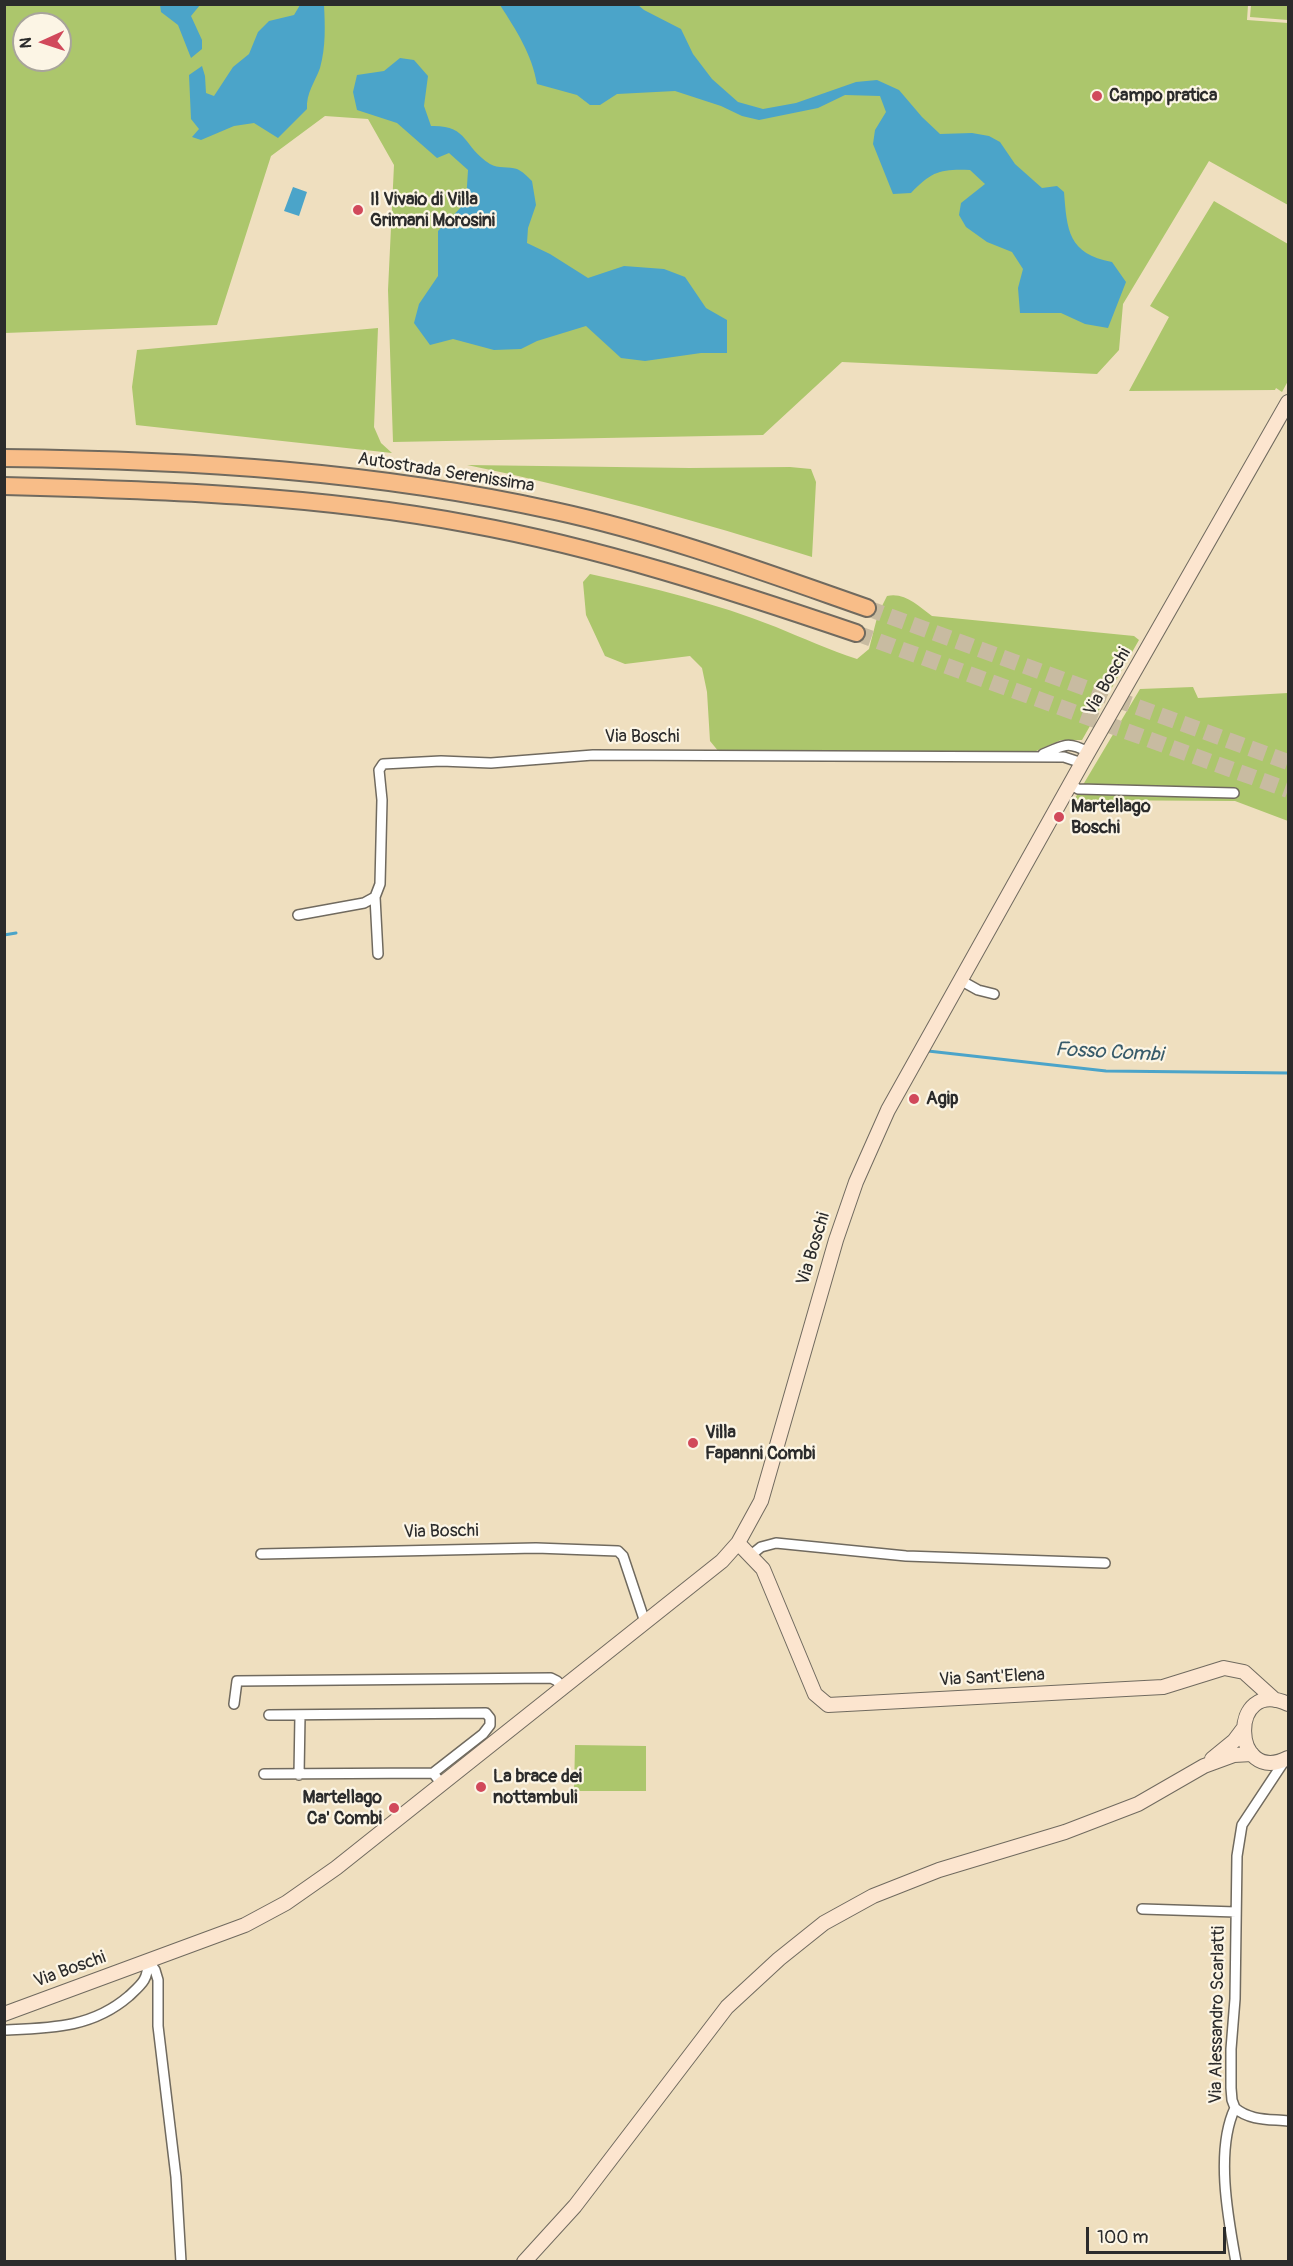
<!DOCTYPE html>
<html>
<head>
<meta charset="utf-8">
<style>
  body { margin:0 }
  #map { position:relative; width:1293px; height:2266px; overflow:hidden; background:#efdfbf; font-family:Pangolin,sans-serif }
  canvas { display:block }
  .frame { position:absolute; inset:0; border:6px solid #2b2b2b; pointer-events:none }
  .north { position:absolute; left:12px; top:12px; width:60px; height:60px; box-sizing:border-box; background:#fcf5e5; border:2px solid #a8a49b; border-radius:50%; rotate:267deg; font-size:16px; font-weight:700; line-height:24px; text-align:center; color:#2b2b2b }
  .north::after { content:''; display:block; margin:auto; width:21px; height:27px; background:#d1495b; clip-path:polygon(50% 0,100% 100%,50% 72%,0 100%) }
  .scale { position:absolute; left:1086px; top:2227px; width:140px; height:27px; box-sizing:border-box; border:3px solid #2b2b2b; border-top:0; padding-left:8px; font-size:18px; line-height:21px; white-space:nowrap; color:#2b2b2b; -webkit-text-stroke:4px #fcf5e5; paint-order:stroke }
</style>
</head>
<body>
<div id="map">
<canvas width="1293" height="2266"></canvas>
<div class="frame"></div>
<div class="north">N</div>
<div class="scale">100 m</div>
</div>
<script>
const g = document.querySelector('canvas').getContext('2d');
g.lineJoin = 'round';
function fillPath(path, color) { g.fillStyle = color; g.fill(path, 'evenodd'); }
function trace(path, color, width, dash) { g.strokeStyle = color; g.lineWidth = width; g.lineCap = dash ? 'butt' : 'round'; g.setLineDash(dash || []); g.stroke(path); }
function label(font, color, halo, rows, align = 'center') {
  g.font = font + ' Pangolin,sans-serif'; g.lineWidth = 4.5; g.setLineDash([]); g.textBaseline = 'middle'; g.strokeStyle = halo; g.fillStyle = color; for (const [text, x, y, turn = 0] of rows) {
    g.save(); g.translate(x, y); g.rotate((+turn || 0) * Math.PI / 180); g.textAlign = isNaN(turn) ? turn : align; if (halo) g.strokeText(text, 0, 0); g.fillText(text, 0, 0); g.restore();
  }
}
const green = new Path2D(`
  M 4,5 L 1248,5 L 1247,20 L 1288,23 L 1288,205 L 1209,161 L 1123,304 L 1119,350 L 1097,374 L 842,362 L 763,435 L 393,442 L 388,290 L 394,165 L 368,119 L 325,116 L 271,156 L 217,325 L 5,333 ZM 24,24 L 60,24 L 60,60 L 24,60 Z
  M 1251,5 L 1288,5 L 1288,20 L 1250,17 Z
  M 1214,201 L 1288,244 L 1288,381 L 1282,392 L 1276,388 L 1275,390 L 1129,391 L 1169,317 L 1150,306 Z
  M 378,328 L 374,427 L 381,443 L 392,453 L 136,425 L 132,387 L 137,350 Z
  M 467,465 L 690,468 L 790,467 L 811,469 L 816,482 L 812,557 C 698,521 584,489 467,465 Z
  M 590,574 C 653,588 716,603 776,627 C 803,638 829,650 857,659 L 869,649 L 878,614 L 887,596 C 905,592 918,606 932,616 L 1134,636 L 1139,640 L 1082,740 L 1061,740 L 1036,751 L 719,752 L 710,741 L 707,692 L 702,668 L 690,656 L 625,664 L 605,656 L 586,615 L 583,582 Z
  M 1193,687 L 1198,698 L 1288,693 L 1288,821 L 1235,801 L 1074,800 L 1140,689 Z
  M 575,1745 L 646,1746 L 646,1791 L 574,1791 Z`);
const water = new Path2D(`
  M 160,5 L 200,5 L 191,16 L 202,40 L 202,49 L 191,58 L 178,25 L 161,12 Z
  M 300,5 L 324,5 C 325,25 326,47 320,68 C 315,82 306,93 307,109 L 278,138 L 254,123 L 234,126 L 201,140 L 192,137 L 199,129 L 191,119 L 189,75 L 202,66 L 205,76 L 206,93 L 214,96 L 233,67 L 249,54 L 258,32 L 269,21 L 294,15 Z
  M 500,5 L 638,5 L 644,10 L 681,29 L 693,54 L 712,79 L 738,102 L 763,109 L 796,103 L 856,82 L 877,80 L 899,90 L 922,117 L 940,134 L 972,133 L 989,136 L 1000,142 L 1015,164 L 1042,188 L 1057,186 L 1064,192 C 1067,230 1068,254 1112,262 L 1126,282 L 1108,328 L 1085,324 L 1061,313 L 1020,313 L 1018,288 L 1023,269 L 1012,252 L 987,242 L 966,227 L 959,215 L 961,203 L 985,184 L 970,170 C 941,169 932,171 911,193 L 893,194 L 873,144 L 875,130 L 886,112 L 880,96 L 845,95 L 818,108 L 759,120 L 742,116 L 721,106 L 675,91 L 617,94 L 600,105 L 590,105 L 577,95 L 537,84 C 532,54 516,30 500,5 Z
  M 400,58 L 414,60 L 428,76 L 424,106 L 431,126 C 469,125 462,146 490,164 C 498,169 509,166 517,169 C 522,171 528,177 532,181 L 536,205 L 528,228 L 527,243 L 550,254 L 588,278 L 624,266 L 664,269 L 685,277 L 706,308 L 727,320 L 727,353 L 701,353 L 645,361 L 621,358 L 586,326 L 537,341 L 521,349 L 494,350 L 453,339 L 430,345 L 414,323 L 419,304 L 438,276 L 438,231 L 466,202 L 468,170 L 449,153 L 437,158 L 397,123 L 357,110 L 353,92 L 357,75 L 384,71 Z
  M 293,187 L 307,192 L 299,216 L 284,211 Z`);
const stream = new Path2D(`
  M 4,935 L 16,933
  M 928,1051 L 1106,1071 L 1288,1073`);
const highwayTunnel = new Path2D(`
  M 867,608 L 1288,762
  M 856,633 L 1288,790`);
const street = new Path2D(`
  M 1043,754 C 1064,746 1066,740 1088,752
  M 1070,784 L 1078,789 L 1234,793
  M 298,915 L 364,903 L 375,897
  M 378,954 L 375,897 L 380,884 L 382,800 L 379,770 L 383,764 L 441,761 L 491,763 L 593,755 L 1064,757 L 1082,763
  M 960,980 L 978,990 L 994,994
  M 261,1554 L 536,1548 L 618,1551 L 623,1556 L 643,1616 L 646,1621
  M 751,1555 L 761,1547 L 776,1543 L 906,1556 L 1105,1563
  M 234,1704 L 237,1681 L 551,1678 L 557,1681 L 562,1687
  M 269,1715 L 486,1713 L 490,1718 L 490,1725 L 483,1734 L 433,1773 L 441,1783
  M 264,1774 L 433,1773
  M 299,1775 L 300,1715
  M 1142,1909 L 1236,1912
  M 148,1961 L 155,1970 L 158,1980 L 158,2026 L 176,2177 L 181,2262
  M 4,2030 C 51,2028 92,2028 129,1996 C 142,1984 148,1980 148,1961
  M 1235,2108 C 1250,2121 1270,2119 1288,2121
  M 1236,2262 C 1228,2218 1215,2150 1235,2108 L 1232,2100 L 1231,2088 L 1231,2049 L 1235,1999 L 1237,1856 L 1242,1825 L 1285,1760`);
const secondary = new Path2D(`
  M 738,1543 L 763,1569 L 815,1694 L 828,1705 L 1163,1687 L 1224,1668 L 1244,1672 L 1275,1700
  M 1288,1704 C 1228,1676 1231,1787 1288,1758
  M 1212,1759 L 1234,1741 L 1243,1729
  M 4,2014 L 245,1925 L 286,1903 L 336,1868 L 722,1561 L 738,1543 L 761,1501 L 836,1240 L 856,1182 L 888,1110 L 1082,763 L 1288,402
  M 524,2262 L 575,2206 L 727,2007 L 779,1959 L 824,1923 L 873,1896 L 939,1870 L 1065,1832 L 1138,1804 L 1204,1766 L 1234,1755 L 1252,1754`);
const highway = new Path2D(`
  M 4,458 C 190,460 374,471 555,511 C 661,534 764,572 867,608
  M 4,486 C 160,490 316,495 469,524 C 601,548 729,590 856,633`);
const markers = [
  [1097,96,6,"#d1495b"],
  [358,210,6,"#d1495b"],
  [1059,817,6,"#d1495b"],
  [914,1099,6,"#d1495b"],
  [693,1443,6,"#d1495b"],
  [481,1787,6,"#d1495b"],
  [394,1808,6,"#d1495b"]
];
const poiNames = [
  ["Campo pratica",1109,96],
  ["Il Vivaio di Villa",370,200],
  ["Grimani Morosini",370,221],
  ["Martellago",1071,807],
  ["Boschi",1071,828],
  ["Agip",926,1099],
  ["Villa",705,1433],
  ["Fapanni Combi",705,1454],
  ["La brace dei",493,1777],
  ["nottambuli",493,1798],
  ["Martellago",382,1798,"right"],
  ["Ca' Combi",382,1819,"right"]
];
const streetNames = [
  ["Autostrada Serenissima",446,473,9],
  ["Via Boschi",1108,682,-60],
  ["Via Boschi",642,737],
  ["Via Boschi",814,1249,-73],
  ["Via Boschi",441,1532,-1],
  ["Via Sant'Elena",992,1678,-3],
  ["Via Boschi",70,1970,-20],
  ["Via Alessandro Scarlatti",1218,2015,-89]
];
const waterNames = [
  ["Fosso Combi",1109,1053,3]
];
fillPath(green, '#acc66c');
fillPath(water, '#4ba4c9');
trace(stream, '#4ba4c9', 3);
trace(highwayTunnel, '#c8bba1', 16, [16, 8]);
trace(street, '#706a5f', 12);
trace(secondary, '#706a5f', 16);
trace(highway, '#706a5f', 20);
trace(street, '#fff', 9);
trace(secondary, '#fce5cf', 14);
trace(highway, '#f8bd88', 16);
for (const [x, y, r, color] of markers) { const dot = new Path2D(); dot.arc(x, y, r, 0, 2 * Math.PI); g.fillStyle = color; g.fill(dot); trace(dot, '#fcf5e5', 2); }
label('bold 18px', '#2b2b2b', '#fcf5e5', poiNames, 'left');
label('18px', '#2b2b2b', '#fcf5e5', streetNames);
label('italic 20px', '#385b6a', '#fcf5e5', waterNames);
</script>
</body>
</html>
